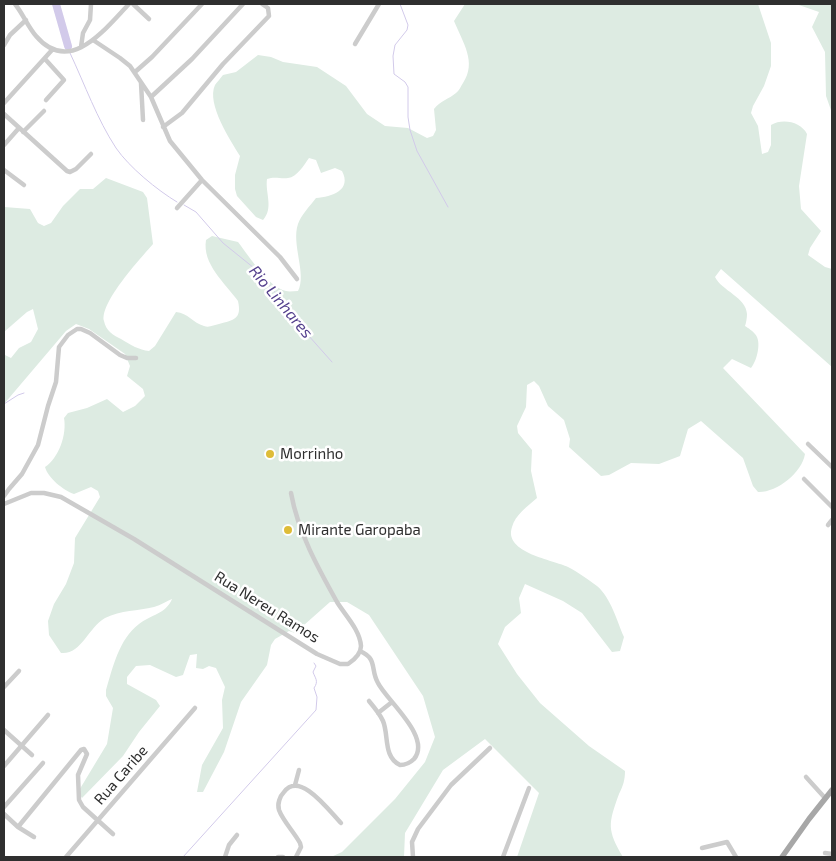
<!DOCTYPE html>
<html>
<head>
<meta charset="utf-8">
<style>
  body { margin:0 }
  #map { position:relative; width:836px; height:861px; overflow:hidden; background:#fff; font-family:"Exo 2",sans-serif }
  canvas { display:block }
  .frame { position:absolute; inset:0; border:5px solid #2f2f2f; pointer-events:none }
</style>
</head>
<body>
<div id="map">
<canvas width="836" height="861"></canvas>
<div class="frame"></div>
</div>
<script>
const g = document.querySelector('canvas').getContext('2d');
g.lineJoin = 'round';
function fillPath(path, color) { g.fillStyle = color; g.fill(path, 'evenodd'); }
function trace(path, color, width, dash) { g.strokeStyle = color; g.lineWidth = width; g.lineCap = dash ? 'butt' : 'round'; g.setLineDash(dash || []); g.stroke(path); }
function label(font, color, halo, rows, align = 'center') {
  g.font = font + ' "Exo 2",sans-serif'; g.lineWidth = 5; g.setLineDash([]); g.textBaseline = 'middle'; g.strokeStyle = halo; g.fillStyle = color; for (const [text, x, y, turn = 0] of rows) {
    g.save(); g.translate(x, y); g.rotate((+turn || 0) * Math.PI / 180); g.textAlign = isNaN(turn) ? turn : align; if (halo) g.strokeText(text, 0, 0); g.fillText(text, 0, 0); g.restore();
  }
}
const green = new Path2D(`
  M 465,4 L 758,4 L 771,43 L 771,66 L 764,86 L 753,106 L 751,113 L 758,126 L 762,154 L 768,152 L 771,145 L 771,125 C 783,118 801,122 807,134 L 799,186 L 801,209 L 821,231 L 810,248 L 808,255 L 825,267 L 832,269 L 832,367 L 721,269 L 715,277 C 722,291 746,297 747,314 C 747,318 746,323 745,326 C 748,328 753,331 755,334 C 762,341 757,361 751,368 L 732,359 L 723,368 L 805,454 C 802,473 776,493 758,492 L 753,486 L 743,458 L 701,421 L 688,429 L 680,456 L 659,464 L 631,463 L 609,475 L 601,476 L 569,447 L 570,439 L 564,420 L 548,406 L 539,386 L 534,381 L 527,385 L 526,407 L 517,426 L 518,433 L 532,450 L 531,471 L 537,498 C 528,506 515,515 512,527 C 503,553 554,560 568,567 C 578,572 589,580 597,586 C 611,598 617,621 624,637 L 620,651 L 612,652 L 582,613 L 563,601 L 525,584 L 519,598 L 521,613 L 505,627 L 498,644 L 517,674 L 540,703 L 589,746 L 625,771 C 625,780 623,786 619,794 C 608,824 607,830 623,857 L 517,857 L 539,793 L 485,739 L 443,770 L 405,833 L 404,857 L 331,857 L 342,852 L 395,799 L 425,762 L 435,737 L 423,696 L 369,615 L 347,602 L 330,602 L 295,633 L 289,631 L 275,639 L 271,645 L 267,665 L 241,702 L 224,752 L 203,792 L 197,792 L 202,765 L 223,728 L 222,700 L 225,687 L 216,668 L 209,666 L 203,669 L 196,668 L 197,654 L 190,655 L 183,675 L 176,677 L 150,665 L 136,666 L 127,677 L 127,684 L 156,700 L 160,706 L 139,732 L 123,756 L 82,798 L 78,792 L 107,744 L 113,708 L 106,696 L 106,690 C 113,667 119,639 139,624 C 150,615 166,614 172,599 C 167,601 161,605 154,607 C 138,611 121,610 105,618 C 88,628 81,655 61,653 L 49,635 L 48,621 L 54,604 L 66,584 L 74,563 L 75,538 L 100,497 L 98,491 L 91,487 L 74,494 C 63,490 48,478 45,467 C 59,458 67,434 64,418 L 68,413 L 87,408 L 107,399 L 123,412 L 135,406 L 145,396 L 143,389 L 127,376 L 130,366 L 125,354 L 89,329 L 76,324 L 66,331 L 4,404 L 4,351 L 5,355 L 11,358 L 19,348 L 31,342 L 38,329 L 33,309 L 27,312 L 4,332 L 4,207 L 30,209 L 38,223 L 44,226 L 51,223 L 63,206 L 80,189 L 93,189 L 106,178 L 143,192 L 147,198 L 153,244 C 141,258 100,302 104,321 C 106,331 113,335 121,339 C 131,345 139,350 149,351 L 155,346 L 176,312 C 188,313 193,323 204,326 C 209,328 214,325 219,324 C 234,320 242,319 238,301 C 225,283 202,264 206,240 L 212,236 L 238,242 C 249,256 268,287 286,291 C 289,292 294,291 298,291 C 307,274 291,244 298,224 C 301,215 310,206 316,198 C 332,197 352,190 342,171 L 335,168 L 321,173 L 316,160 L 309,158 C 304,165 297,177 288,178 C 280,179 275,176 267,179 C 265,193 274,208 263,220 L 256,217 L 237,196 L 235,189 L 235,175 L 240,156 C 231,141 206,104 215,85 C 217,82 220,79 223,75 L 236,72 L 258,55 L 271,57 L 283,62 L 317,67 L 346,86 L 367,114 L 385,126 L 408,128 L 427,138 L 433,136 L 436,130 L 434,109 C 440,101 449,99 456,93 C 459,91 461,86 463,83 C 477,62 463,43 454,21 Z
  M 796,4 L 832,4 L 832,113 L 826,96 L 825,52 L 812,27 L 819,12 Z`);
const stream = new Path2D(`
  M 400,4 L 408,25 L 407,30 L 395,45 L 393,56 L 394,74 L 405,82 L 408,87 L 408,117 L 410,130 L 417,151 L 448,207
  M 70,53 C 85,85 97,119 116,148 C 129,167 157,190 177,202
  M 184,205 L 196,212 L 223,243 L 254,268 L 281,299 L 292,317 L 332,362
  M 4,404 L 18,395 L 24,393
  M 183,857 L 316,710 L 317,697 L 314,688 C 319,681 315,678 313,672 L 316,666 L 314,663`);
const river = new Path2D(`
  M 56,4 L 68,46`);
const minor = new Path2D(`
  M 15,4 C 23,14 28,27 36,36 C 70,76 105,29 129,4
  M 133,4 L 149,19
  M 93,40 L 120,58 L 130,66 L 151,97 L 170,141 L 202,180 L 280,257 L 297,279
  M 355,44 L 379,4
  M 4,45 L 10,35 L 26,20
  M 81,47 L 83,33 L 90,20 L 91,4
  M 45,59 L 64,80 L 46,100
  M 135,72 L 152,57 L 202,4
  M 141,83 L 143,120
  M 151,97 L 192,59 L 243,4
  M 4,103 L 52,50
  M 4,114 L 67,171 L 70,172 L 76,169 L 91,154
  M 163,127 L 182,113 L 223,64 L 269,16 L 268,8 L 262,4
  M 23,132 L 44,111
  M 4,145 L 19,128
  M 4,170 L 24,185
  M 177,208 L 202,180
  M 808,444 L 832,467
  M 804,479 L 832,507
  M 4,496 L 9,489 L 22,474 L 38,445 L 48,406 L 56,382 L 59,347 L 68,335 L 77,329 L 81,329 L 90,333 L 120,355 L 127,358 L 136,358
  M 4,504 L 31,493 L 44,493 L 61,497 L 134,539 L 317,654 L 340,664 L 348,664 C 354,660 361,654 361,646 C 360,630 345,615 337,602 C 318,568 298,532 291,493
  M 828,525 L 832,520
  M 360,651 C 378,659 370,669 378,683 C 387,701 432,737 414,759 C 410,763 406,765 400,765 C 383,757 389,735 383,721 C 380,714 374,707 369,701
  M 4,687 L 19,671
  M 378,713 L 392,702
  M 4,730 L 32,755
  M 4,766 L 48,715
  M 806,777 L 825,798
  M 295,785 L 299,770
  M 4,807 L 43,763
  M 4,814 L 18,827 L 34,837
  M 18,827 L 81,750 L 84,749 L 87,754 L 78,775 L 79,800 L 83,807 L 113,834
  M 702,848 L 727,842 L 736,857
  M 825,853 L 832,854
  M 66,857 L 195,708
  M 225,857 L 229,845 L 237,835
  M 278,857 L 283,857
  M 296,857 L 301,847 L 300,843 C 294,832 283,821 279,810 C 277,804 280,796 284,792 C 300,770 330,812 341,823
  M 413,857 L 412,842 L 418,829 L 451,785 L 490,748
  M 503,857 L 529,788`);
const major = new Path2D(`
  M 782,857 L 809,819 L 832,790`);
const markers = [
  [270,454,5,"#debc38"],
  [288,530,5,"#debc38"]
];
const poiNames = [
  ["Morrinho",280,454],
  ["Mirante Garopaba",298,530]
];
const streetNames = [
  ["Rua Nereu Ramos",267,607,32],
  ["Rua Caribe",121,775,-49]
];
const waterNames = [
  ["Rio Linhares",281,302,50]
];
fillPath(green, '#ddebe2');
trace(stream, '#d2caea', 1);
trace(river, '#d2caea', 8);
trace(minor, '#ccc', 4.5);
trace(major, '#a7a7a7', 5.5);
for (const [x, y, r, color] of markers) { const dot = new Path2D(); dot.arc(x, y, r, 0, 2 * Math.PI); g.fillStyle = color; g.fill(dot); trace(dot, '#fff', 2); }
label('15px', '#2f2f2f', '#fff', poiNames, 'left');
label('15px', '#2f2f2f', '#fff', streetNames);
label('italic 16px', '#54408d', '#fff', waterNames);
</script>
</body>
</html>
